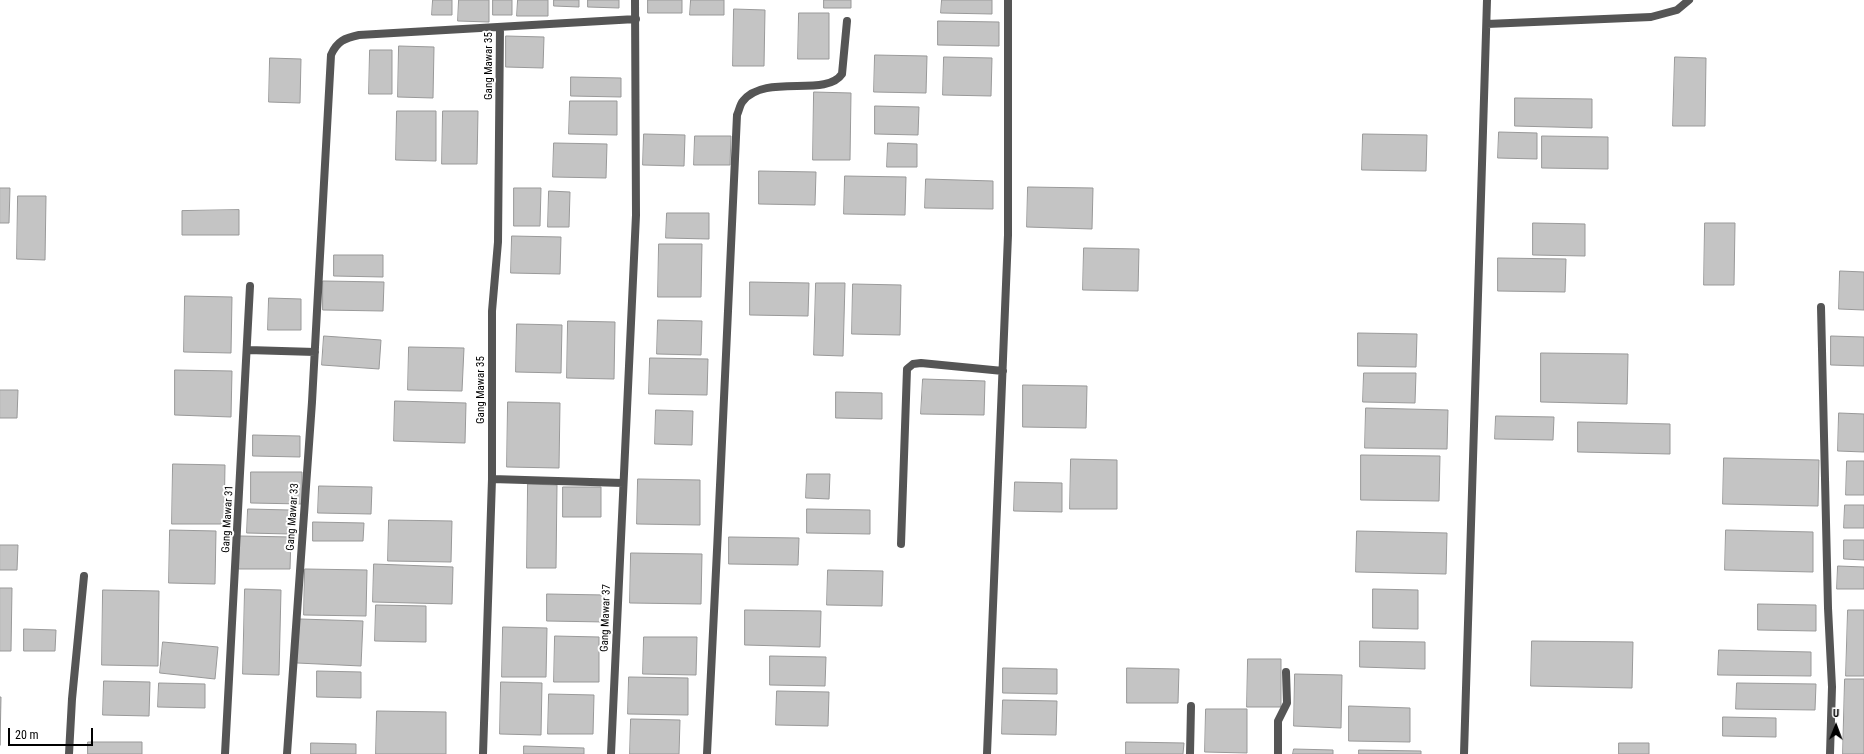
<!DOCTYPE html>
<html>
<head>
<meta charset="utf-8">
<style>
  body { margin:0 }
  #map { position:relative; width:1864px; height:754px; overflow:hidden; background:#fff; font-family:"Roboto Condensed",sans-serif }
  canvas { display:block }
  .north { position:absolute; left:1816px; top:706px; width:40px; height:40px; -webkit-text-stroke:3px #fff; paint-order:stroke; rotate:1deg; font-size:11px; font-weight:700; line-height:16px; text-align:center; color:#000 }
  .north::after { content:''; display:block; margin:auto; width:14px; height:18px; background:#000; clip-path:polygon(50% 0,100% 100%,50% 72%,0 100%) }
  .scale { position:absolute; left:8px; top:728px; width:85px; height:18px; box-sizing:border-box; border:2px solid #000; border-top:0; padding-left:5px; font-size:12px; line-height:14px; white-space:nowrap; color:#000; -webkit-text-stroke:3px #fff; paint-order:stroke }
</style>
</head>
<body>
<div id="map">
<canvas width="1864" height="754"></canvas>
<div class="north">U</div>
<div class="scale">20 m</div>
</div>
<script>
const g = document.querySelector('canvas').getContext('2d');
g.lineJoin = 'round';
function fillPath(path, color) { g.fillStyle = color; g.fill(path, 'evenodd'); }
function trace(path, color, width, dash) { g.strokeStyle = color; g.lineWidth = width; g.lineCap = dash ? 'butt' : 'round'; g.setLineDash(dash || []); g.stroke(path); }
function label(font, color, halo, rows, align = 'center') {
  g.font = font + ' "Roboto Condensed",sans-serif'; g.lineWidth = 4; g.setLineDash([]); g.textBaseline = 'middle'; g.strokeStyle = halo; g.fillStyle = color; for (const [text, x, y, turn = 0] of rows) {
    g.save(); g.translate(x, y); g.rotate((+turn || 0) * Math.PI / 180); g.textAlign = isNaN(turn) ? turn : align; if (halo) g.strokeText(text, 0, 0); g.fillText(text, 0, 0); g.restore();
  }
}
const building = new Path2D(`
  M 433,0 L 452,0 L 452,15 L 432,15 Z
  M 459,0 L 489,0 L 489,22 L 458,21 Z
  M 493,0 L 512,0 L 512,15 L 493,15 Z
  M 518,0 L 548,0 L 548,16 L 517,16 Z
  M 554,0 L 579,0 L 579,7 L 554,6 Z
  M 588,0 L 619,0 L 619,8 L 588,7 Z
  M 648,0 L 682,0 L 682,13 L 648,13 Z
  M 691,0 L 724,0 L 724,15 L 690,15 Z
  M 824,0 L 851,0 L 851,8 L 824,8 Z
  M 942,0 L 992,0 L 992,14 L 941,13 Z
  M 734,9 L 765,10 L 764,66 L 733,66 Z
  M 799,13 L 829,13 L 829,59 L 798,59 Z
  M 938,21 L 999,22 L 999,46 L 938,45 Z
  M 506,36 L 544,37 L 543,68 L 506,67 Z
  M 399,46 L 434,47 L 433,98 L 398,97 Z
  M 370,50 L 392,50 L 392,94 L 369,94 Z
  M 875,55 L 927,56 L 926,93 L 874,92 Z
  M 944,57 L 992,58 L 991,96 L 943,95 Z
  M 1675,57 L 1706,58 L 1705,126 L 1673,126 Z
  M 270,58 L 301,59 L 300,103 L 269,102 Z
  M 571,77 L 621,78 L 621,97 L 571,96 Z
  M 814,92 L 851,93 L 850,160 L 813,160 Z
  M 1515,98 L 1592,99 L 1592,128 L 1515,126 Z
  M 570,101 L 617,101 L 617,135 L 569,134 Z
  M 875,106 L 919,107 L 918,135 L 875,134 Z
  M 397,111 L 436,111 L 436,161 L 396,160 Z
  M 443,111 L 478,111 L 477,164 L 442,164 Z
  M 1499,132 L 1537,133 L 1537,159 L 1498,158 Z
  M 644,134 L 685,135 L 684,166 L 643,165 Z
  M 1363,134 L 1427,135 L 1426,171 L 1362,170 Z
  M 695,136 L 731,136 L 730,165 L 694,165 Z
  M 1542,136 L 1608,137 L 1608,169 L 1542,168 Z
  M 554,143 L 607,144 L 606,178 L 553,177 Z
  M 888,143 L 917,144 L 917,167 L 887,167 Z
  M 759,171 L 816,172 L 815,205 L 759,204 Z
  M 845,176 L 906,177 L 905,215 L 844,214 Z
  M 926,179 L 993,181 L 993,209 L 925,208 Z
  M 1028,187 L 1093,188 L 1092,229 L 1027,227 Z
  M 0,188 L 10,188 L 9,223 L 0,223 Z
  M 514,188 L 541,188 L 540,226 L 514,226 Z
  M 549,191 L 570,192 L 569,227 L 548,227 Z
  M 18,196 L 46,196 L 45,260 L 17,259 Z
  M 239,210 L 239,235 L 182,235 L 182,211 Z
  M 667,213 L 709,213 L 709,239 L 666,238 Z
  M 1533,223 L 1585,224 L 1585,256 L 1533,255 Z
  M 1705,223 L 1735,223 L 1734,285 L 1704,285 Z
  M 512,236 L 561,237 L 560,274 L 511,273 Z
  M 659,244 L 702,244 L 701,297 L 658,297 Z
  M 1084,248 L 1139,249 L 1138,291 L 1083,290 Z
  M 334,255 L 383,255 L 383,277 L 334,276 Z
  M 1498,258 L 1566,259 L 1565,292 L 1498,291 Z
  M 1840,271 L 1864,272 L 1864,310 L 1839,309 Z
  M 323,281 L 384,282 L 383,311 L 323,310 Z
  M 750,282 L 809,283 L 808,316 L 750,315 Z
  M 816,283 L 845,283 L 843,356 L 814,355 Z
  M 853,284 L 901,285 L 900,335 L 852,334 Z
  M 185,296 L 232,297 L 231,353 L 184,352 Z
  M 269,298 L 301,299 L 301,330 L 268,330 Z
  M 658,320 L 702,321 L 701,355 L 657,354 Z
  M 568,321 L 615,322 L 614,379 L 567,378 Z
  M 517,324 L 562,325 L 561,373 L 516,372 Z
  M 1358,333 L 1417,334 L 1416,367 L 1358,366 Z
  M 324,336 L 381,340 L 379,369 L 322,365 Z
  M 1831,336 L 1864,337 L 1864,366 L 1831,365 Z
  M 409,347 L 464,348 L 462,391 L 408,390 Z
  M 1541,353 L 1628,354 L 1627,404 L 1541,402 Z
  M 650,358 L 708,359 L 707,395 L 649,394 Z
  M 175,370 L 232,371 L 231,417 L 175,415 Z
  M 1364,373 L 1416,373 L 1415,403 L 1363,402 Z
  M 923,379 L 985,381 L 984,415 L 921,414 Z
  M 1023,385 L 1087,386 L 1086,428 L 1023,427 Z
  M 0,390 L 18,390 L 17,418 L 0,418 Z
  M 836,392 L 882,393 L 882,419 L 836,418 Z
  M 395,401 L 466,403 L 465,443 L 394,441 Z
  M 508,402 L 560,403 L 559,468 L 507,467 Z
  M 1366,408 L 1448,410 L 1447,449 L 1365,448 Z
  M 656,410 L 693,411 L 692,445 L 655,444 Z
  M 1839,413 L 1864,414 L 1864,452 L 1838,451 Z
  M 1496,416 L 1554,417 L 1553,440 L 1495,439 Z
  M 1578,422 L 1670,424 L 1670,454 L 1578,452 Z
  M 253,435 L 300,436 L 300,457 L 253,456 Z
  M 1361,455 L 1440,456 L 1439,501 L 1361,500 Z
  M 1724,458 L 1819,460 L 1818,506 L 1723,504 Z
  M 1071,459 L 1117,460 L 1117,509 L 1070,509 Z
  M 1847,461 L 1864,461 L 1864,495 L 1846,495 Z
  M 173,464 L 225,465 L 224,524 L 172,524 Z
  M 251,472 L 302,472 L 302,504 L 251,503 Z
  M 807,474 L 830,474 L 829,499 L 806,498 Z
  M 638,479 L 700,480 L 700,525 L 637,524 Z
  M 1015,482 L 1062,483 L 1062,512 L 1014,511 Z
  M 528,484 L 557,485 L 556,568 L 527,568 Z
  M 319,486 L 372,487 L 371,514 L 318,513 Z
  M 563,487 L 601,487 L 601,517 L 563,517 Z
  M 1845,505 L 1864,505 L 1864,528 L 1844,528 Z
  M 248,509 L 290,510 L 290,534 L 247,533 Z
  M 807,509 L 870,510 L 870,534 L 807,533 Z
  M 389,520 L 452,521 L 451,562 L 388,561 Z
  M 313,522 L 364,523 L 363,541 L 313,541 Z
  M 170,530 L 216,531 L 215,584 L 169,583 Z
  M 1726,530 L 1813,532 L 1813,572 L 1725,570 Z
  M 1357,531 L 1447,533 L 1446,574 L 1356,572 Z
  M 240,536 L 291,537 L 290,569 L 239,569 Z
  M 729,537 L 799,538 L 798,565 L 729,564 Z
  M 1844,540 L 1864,540 L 1864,560 L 1844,559 Z
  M 0,545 L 18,545 L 17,570 L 0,570 Z
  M 631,553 L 702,554 L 701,604 L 630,603 Z
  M 374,564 L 453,567 L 452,604 L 373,602 Z
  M 1838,566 L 1864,567 L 1864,589 L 1837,589 Z
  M 305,569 L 367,570 L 366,616 L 304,615 Z
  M 828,570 L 883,571 L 882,606 L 827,605 Z
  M 0,588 L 12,588 L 11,651 L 0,651 Z
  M 245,589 L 281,590 L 279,675 L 243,674 Z
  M 1373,589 L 1418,590 L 1418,629 L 1373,628 Z
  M 103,590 L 159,591 L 158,666 L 102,665 Z
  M 547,594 L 605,595 L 605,622 L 547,621 Z
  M 1758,604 L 1816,605 L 1816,631 L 1758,630 Z
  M 376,605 L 426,606 L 426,642 L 375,641 Z
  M 745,610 L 821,611 L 820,647 L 745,645 Z
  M 1848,610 L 1864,610 L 1864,676 L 1846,676 Z
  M 300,619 L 363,621 L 361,666 L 297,663 Z
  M 503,627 L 547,628 L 546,677 L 502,677 Z
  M 24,629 L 56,630 L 55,651 L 24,651 Z
  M 555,636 L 599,637 L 599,682 L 554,682 Z
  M 644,637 L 697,637 L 696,675 L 643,674 Z
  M 1360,641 L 1425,642 L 1425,669 L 1360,667 Z
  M 1532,641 L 1633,642 L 1632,688 L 1531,686 Z
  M 163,642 L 218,647 L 215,679 L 160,673 Z
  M 1719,650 L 1811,652 L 1811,676 L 1718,675 Z
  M 770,656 L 826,657 L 825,686 L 770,685 Z
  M 1248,659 L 1281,659 L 1281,707 L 1247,707 Z
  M 1003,668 L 1057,669 L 1057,694 L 1003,693 Z
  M 1127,668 L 1179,669 L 1178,703 L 1127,703 Z
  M 317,671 L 361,672 L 361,698 L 317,697 Z
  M 1295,674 L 1342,675 L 1341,728 L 1294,726 Z
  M 629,677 L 688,678 L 688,715 L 628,714 Z
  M 1845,679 L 1864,679 L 1864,754 L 1843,754 Z
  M 104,681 L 150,682 L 149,716 L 103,715 Z
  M 501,682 L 542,683 L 541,735 L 500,734 Z
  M 159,683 L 205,684 L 205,708 L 158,707 Z
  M 1737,683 L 1816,684 L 1815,710 L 1736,709 Z
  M 777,691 L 829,692 L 828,726 L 776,725 Z
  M 549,694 L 594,695 L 593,734 L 548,734 Z
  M 0,697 L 1,697 L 0,745 Z
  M 1003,700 L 1057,701 L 1056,735 L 1002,734 Z
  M 1349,706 L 1410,708 L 1410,742 L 1349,741 Z
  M 1206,709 L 1247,709 L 1247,753 L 1205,752 Z
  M 377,711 L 446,712 L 446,754 L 376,754 Z
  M 1723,717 L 1776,718 L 1776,737 L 1723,736 Z
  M 631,719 L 680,720 L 679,754 L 630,754 Z
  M 88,742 L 142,742 L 142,754 L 88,754 Z
  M 1126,742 L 1184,743 L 1183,754 L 1126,754 Z
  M 311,743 L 356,744 L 356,754 L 311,754 Z
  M 1619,743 L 1649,743 L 1649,754 L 1619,754 Z
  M 524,746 L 584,748 L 584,754 L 524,754 Z
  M 1294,749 L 1333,750 L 1333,754 L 1293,754 Z
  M 1359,750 L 1421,751 L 1421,754 L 1359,754 Z`);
const street = new Path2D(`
  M 1487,24 L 1651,17 L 1677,10 L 1689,0
  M 1821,307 L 1828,608 L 1832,687 L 1830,754
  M 248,350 L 315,352
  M 492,479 L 623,483
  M 901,544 L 907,369 L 913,364 L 921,363 L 1003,371
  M 69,754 L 72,699 L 84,576
  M 225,754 L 250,286
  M 287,754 L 312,402 L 331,55 C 337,41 345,38 359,35 L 636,19
  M 483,754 L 492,479 L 492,311 L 498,242 L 500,27
  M 611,754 L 636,215 L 635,0
  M 707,754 C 717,541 729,328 737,115 C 739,111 740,104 743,101 C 765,73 826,98 842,74 L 847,21
  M 987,754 L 1008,235 L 1008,0
  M 1190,754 L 1191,706
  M 1278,754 L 1278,721 L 1287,703 L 1286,672
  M 1464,754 L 1487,0`);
const streetNames = [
  ["Gang Mawar 35",489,66,-90],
  ["Gang Mawar 35",481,390,-90],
  ["Gang Mawar 33",293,517,-86],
  ["Gang Mawar 31",228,519,-87],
  ["Gang Mawar 37",606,618,-88]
];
fillPath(building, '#c4c4c4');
trace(building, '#999', 1);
trace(street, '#555', 8);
label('11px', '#000', '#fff', streetNames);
</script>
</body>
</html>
